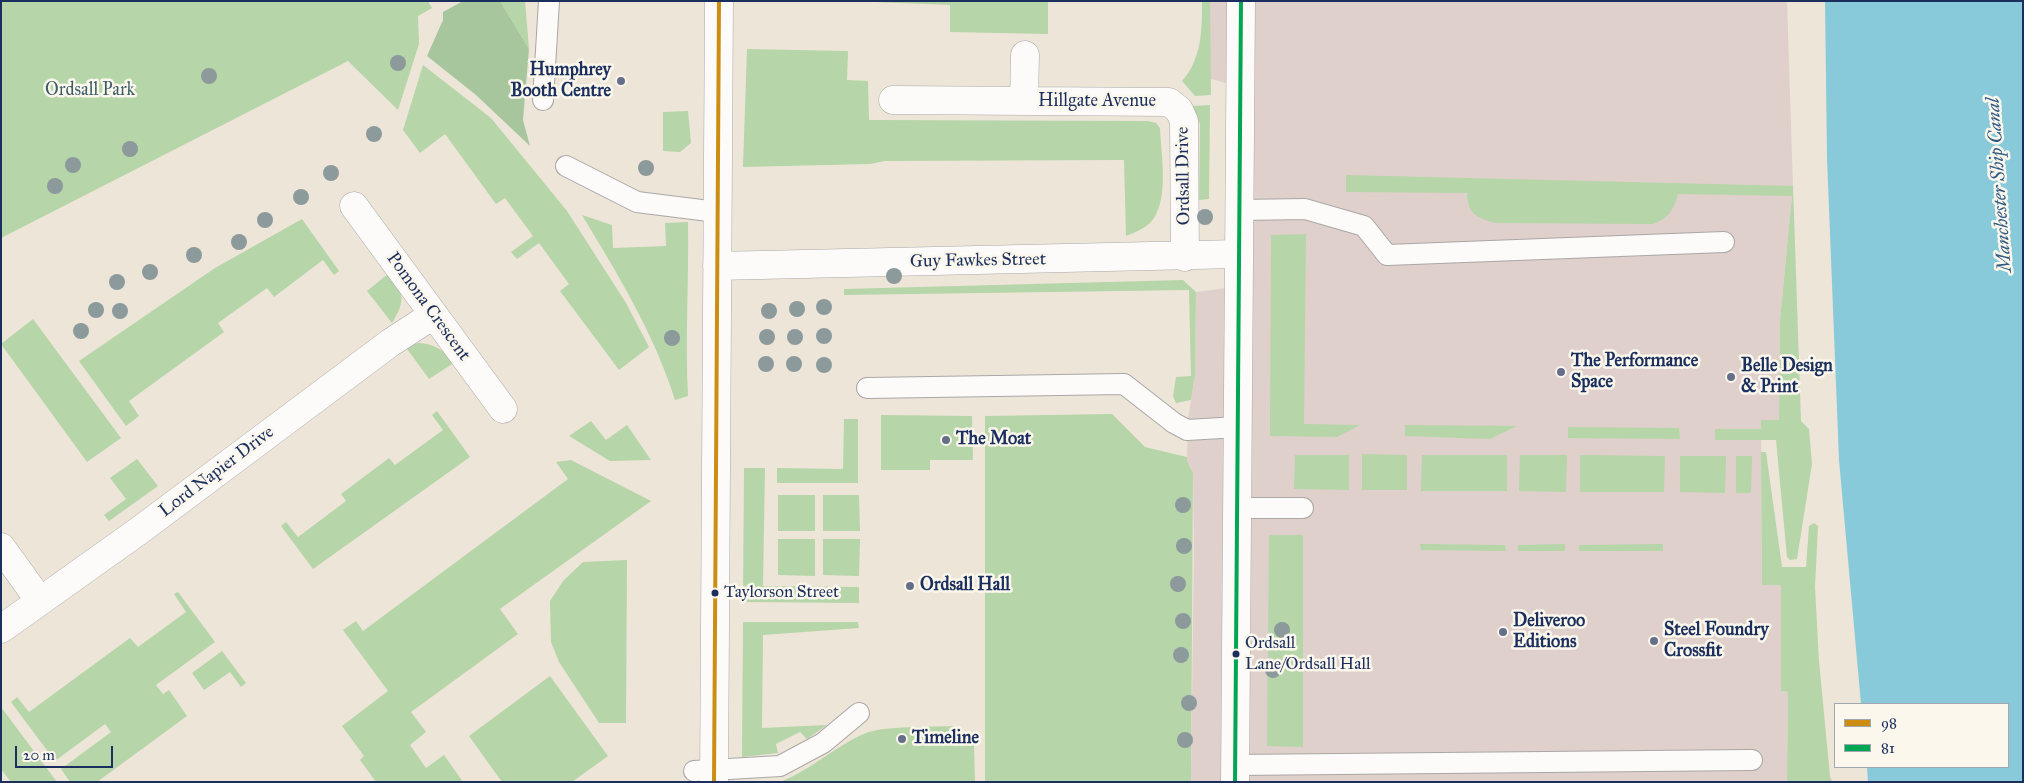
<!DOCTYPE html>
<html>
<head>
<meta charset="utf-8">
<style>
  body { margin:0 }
  #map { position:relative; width:2024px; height:783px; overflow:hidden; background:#eee5d9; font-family:"IM FELL Great Primer",serif }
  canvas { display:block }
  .frame { position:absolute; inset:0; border:2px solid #1b2f5e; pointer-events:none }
  .legend { position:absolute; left:1834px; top:703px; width:175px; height:65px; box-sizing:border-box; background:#fbf7ec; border:1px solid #a1a7b3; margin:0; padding:6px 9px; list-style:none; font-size:15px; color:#1b2f5e }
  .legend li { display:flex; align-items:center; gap:10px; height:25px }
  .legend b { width:25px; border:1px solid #a1a7b3 }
  .scale { position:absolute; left:15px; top:746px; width:98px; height:22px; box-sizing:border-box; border:2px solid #1b2f5e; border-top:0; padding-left:6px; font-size:15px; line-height:18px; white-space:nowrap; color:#1b2f5e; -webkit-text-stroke:4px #fbf7ec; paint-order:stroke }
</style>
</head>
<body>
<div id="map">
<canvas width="2024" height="783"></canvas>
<div class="frame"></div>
<ul class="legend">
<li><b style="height:6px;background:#cb8e13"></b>98</li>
<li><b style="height:6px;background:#00a651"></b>81</li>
</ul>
<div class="scale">20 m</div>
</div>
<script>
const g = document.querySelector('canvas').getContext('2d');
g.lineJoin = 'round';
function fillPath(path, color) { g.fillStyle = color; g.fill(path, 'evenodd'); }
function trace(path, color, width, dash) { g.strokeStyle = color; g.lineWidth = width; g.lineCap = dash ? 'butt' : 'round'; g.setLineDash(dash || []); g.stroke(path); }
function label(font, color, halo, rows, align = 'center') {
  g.font = font + ' "IM FELL Great Primer",serif'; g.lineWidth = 5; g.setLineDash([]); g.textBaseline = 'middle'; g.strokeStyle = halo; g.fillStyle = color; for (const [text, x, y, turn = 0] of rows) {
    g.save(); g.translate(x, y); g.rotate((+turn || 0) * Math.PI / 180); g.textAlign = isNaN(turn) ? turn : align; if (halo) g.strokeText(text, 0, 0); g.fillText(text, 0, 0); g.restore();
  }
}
const industrial = new Path2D(`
  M 1202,1 L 1787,1 L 1793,186 L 1780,320 L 1779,420 L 1761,420 L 1761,425 L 1762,584 L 1781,585 L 1781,691 L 1788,692 L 1787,782 L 1191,782 L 1194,544 L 1193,473 L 1187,461 L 1188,419 L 1195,375 L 1196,292 L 1226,288 L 1226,83 L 1190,73 L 1202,39 Z`);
const green = new Path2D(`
  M 1,1 L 428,1 L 432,8 L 418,16 L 419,44 L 398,110 L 348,61 L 1,238 Z
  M 500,1 L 525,1 L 529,49 Z
  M 849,1 L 1048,1 L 1048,34 L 950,32 L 950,5 Z
  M 1202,1 L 1210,1 L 1211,95 L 1195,96 L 1182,81 C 1202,59 1202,30 1202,1 Z
  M 747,49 L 848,51 L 847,80 L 868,81 L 869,120 L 1148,121 L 1156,123 L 1160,128 C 1161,154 1170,203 1150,223 C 1143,229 1134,233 1126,236 L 1124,160 L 885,161 L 870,164 L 743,167 Z
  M 423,65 L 491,118 L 567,211 L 626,303 L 649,347 L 619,370 L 560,291 L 569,284 L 539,243 L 517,259 L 511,252 L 533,236 L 505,198 L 496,204 L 445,134 L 420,153 L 403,130 Z
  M 1210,105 L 1209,199 L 1199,200 L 1200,124 L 1192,106 Z
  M 688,111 L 691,143 L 680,152 L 663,151 L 663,112 Z
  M 1346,175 L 1793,186 L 1801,421 L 1809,429 L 1812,464 L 1797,559 L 1790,560 L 1787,557 L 1776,440 L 1715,440 L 1715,429 L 1761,429 L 1761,420 L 1779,420 L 1780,320 L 1792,196 L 1678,194 C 1674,209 1669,218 1653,224 L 1495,223 C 1475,217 1468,214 1467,193 L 1346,192 Z
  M 582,215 L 612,225 L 613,248 L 666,246 L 665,223 L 688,222 C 689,280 685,338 688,396 L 675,400 C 654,333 618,275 582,215 Z
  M 302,219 L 339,271 L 334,275 L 323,260 L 274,297 L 267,288 L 218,323 L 224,332 L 129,401 L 139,416 L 126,426 L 79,361 L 215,268 Z
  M 1306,234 L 1304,424 L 1360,425 L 1337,437 L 1270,436 L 1271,235 Z
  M 389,273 C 404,294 406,300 392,323 L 367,291 Z
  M 1183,280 L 1196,292 L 1195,375 L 1191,400 L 1176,403 L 1173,396 L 1176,377 L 1191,376 L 1189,290 L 844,295 L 844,289 Z
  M 33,319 L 121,438 L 87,462 L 1,344 Z
  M 419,343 C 434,344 446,350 452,364 L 429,379 L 405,346 Z
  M 437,411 L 470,457 L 313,569 L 281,526 L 286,522 L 298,537 L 346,501 L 341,494 L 389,458 L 395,465 L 443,430 L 432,415 Z
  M 1112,414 L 1145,447 L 1187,457 L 1187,461 L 1193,473 L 1191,782 L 985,782 L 985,416 Z
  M 881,415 L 972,416 L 973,460 L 930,460 L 930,470 L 881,470 Z
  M 844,419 L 858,419 L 858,483 L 777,483 L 777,468 L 843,469 Z
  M 591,421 L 606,440 L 627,425 L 651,460 L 610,461 L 569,436 Z
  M 1405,425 L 1517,426 L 1490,439 L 1405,436 Z
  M 1568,427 L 1679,428 L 1680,439 L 1568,438 Z
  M 1761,452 L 1766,452 L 1782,567 L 1806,567 L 1809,526 L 1814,523 L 1818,526 L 1815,587 L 1819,661 L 1830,776 L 1832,782 L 1787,782 L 1788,692 L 1781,691 L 1781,585 L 1762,585 Z
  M 1362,454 L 1407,455 L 1407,490 L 1362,490 Z
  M 1295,455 L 1349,455 L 1349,490 L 1294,489 Z
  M 1422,455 L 1507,455 L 1507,491 L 1421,491 Z
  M 1520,455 L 1567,455 L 1566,492 L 1519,491 Z
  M 1580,455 L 1665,456 L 1664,492 L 1580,492 Z
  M 1680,456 L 1726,456 L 1725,493 L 1680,492 Z
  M 1736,456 L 1752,456 L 1751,493 L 1736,493 Z
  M 137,459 L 158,486 L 109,521 L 104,515 L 126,499 L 110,478 Z
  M 571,460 L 651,501 L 500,609 L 518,634 L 411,712 L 426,732 L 410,745 L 426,768 L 444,755 L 463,782 L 376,782 L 360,760 L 364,756 L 342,726 L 388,691 L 343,630 L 356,621 L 363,631 L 568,479 L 556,462 Z
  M 744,468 L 765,468 L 763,586 L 859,587 L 859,603 L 743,602 Z
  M 778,495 L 815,495 L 815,531 L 778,531 Z
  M 823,495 L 859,495 L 860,531 L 823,531 Z
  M 1269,535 L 1303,535 L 1303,747 L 1267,746 Z
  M 778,539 L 815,539 L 815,576 L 778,575 Z
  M 823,539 L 860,539 L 859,576 L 823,575 Z
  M 1420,544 L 1505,545 L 1506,551 L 1421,550 Z
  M 1565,544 L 1565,551 L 1518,551 L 1518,545 Z
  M 1663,544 L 1663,551 L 1579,551 L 1579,545 Z
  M 627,560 L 626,723 L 599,723 L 559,662 L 551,642 L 550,601 L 563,581 L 583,562 Z
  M 178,592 L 215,642 L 156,685 L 163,694 L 169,690 L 187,716 L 97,782 L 70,782 L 61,769 L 111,732 L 105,724 L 55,761 L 11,702 L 17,697 L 29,712 L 130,638 L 138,647 L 186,612 L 174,594 Z
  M 743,622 L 858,622 L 859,628 L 763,635 L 762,728 L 827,725 L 807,739 L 800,732 L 776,744 L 778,753 L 742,757 Z
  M 222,651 L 246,683 L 241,687 L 230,672 L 204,690 L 192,673 Z
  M 550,676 L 608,756 L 572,782 L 502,782 L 469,736 Z
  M 1,707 L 57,782 L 11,782 L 1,769 Z
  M 954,726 L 955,745 L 974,744 L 975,782 L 780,782 C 811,770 835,746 866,733 C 883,726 933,727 954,726 Z`);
const forest = new Path2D(`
  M 463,1 L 500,1 L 529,49 L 523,120 L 530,146 L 476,95 L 427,56 L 443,20 L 443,12 Z`);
const water = new Path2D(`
  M 1825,1 L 2023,1 L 2023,782 L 1868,782 L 1867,767 L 2008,767 L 2008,704 L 1861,704 L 1839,460 L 1827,158 Z`);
const service = new Path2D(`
  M 543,100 L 549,1
  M 566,166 L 637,202 L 717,212
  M 1240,210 L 1305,209 L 1364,226 L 1387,255 L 1724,242
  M 867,388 L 1124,384 L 1174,423 L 1187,430 L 1238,427
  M 1238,508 L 1303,508
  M 1235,765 L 1752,760
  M 694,771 L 780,766 L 823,743 L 859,713`);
const minor = new Path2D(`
  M 893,100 L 1169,102 L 1179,110 L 1184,121 L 1185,257
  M 1024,101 L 1025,55
  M 354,206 L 503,409
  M 717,266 L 1238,254
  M 1,547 L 40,601
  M 1,629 L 140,530 L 390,343 L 433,315
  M 714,782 L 719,1`);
const primary = new Path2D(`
  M 1235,782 L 1241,1`);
const bus1 = new Path2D(`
  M 714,782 L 719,1`);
const bus2 = new Path2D(`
  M 1235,782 L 1241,1`);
const trees = [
  [398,63],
  [209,76],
  [374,134],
  [130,149],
  [73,165],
  [646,168],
  [331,173],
  [55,186],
  [301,197],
  [1205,217],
  [265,220],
  [239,242],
  [194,255],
  [150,272],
  [894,276],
  [117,282],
  [824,307],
  [797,309],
  [96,310],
  [120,311],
  [769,311],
  [81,331],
  [824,336],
  [767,337],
  [795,337],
  [672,338],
  [766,364],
  [794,364],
  [824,365],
  [1183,505],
  [1184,546],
  [1178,584],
  [1183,621],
  [1282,630],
  [1181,655],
  [1273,670],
  [1189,703],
  [1185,740]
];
const markers = [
  [621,81,5,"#656f89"],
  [1561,372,5,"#656f89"],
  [1731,377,5,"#656f89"],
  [946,440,5,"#656f89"],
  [910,586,5,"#656f89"],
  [715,593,4.5,"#1b2f5e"],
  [1503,632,5,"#656f89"],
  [1654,641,5,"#656f89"],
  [1236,654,4.5,"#1b2f5e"],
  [902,739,5,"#656f89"]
];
const busNames = [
  ["Taylorson Street",724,593],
  ["Ordsall",1245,644],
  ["Lane/Ordsall Hall",1245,665]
];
const poiNames = [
  ["Humphrey",611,71,"right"],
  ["Booth Centre",611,92,"right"],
  ["The Performance",1571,362],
  ["Space",1571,383],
  ["Belle Design",1741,367],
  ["& Print",1741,388],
  ["The Moat",956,440],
  ["Ordsall Hall",920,586],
  ["Deliveroo",1513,622],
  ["Editions",1513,643],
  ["Steel Foundry",1664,631],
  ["Crossfit",1664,652],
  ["Timeline",912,739]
];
const parkNames = [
  ["Ordsall Park",90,91]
];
const streetNames = [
  ["Hillgate Avenue",1097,102],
  ["Ordsall Drive",1184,176,-91],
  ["Guy Fawkes Street",978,261,-1],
  ["Pomona Crescent",428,307,54],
  ["Lord Napier Drive",217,472,-37]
];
const waterNames = [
  ["Manchester Ship Canal",2000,185,-94]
];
fillPath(industrial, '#dfd0cb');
fillPath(green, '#b6d5a8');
fillPath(forest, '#a8c69e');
fillPath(water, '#88cada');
trace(service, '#aaa7a6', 22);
trace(minor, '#aaa7a6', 29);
trace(primary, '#aaa7a6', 29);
trace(service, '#fcfbf9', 20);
trace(minor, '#fcfbf9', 28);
trace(primary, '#fcfbf9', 28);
trace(bus1, '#cb8e13', 4);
trace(bus2, '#00a651', 4);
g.fillStyle = '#8c9a9b';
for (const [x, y] of trees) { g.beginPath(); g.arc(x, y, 8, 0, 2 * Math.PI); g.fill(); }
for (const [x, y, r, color] of markers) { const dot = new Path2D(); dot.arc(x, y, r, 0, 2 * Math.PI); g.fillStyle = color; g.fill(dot); trace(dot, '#fbf7ec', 2); }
label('17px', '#1b2f5e', '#fbf7ec', busNames, 'left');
label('bold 18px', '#1b2f5e', '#fbf7ec', poiNames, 'left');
label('18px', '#3c5d68', '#fbf7ec', parkNames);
label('18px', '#1b2f5e', '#fbf7ec', streetNames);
label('italic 19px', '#2f5a84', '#fbf7ec', waterNames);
</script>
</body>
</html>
